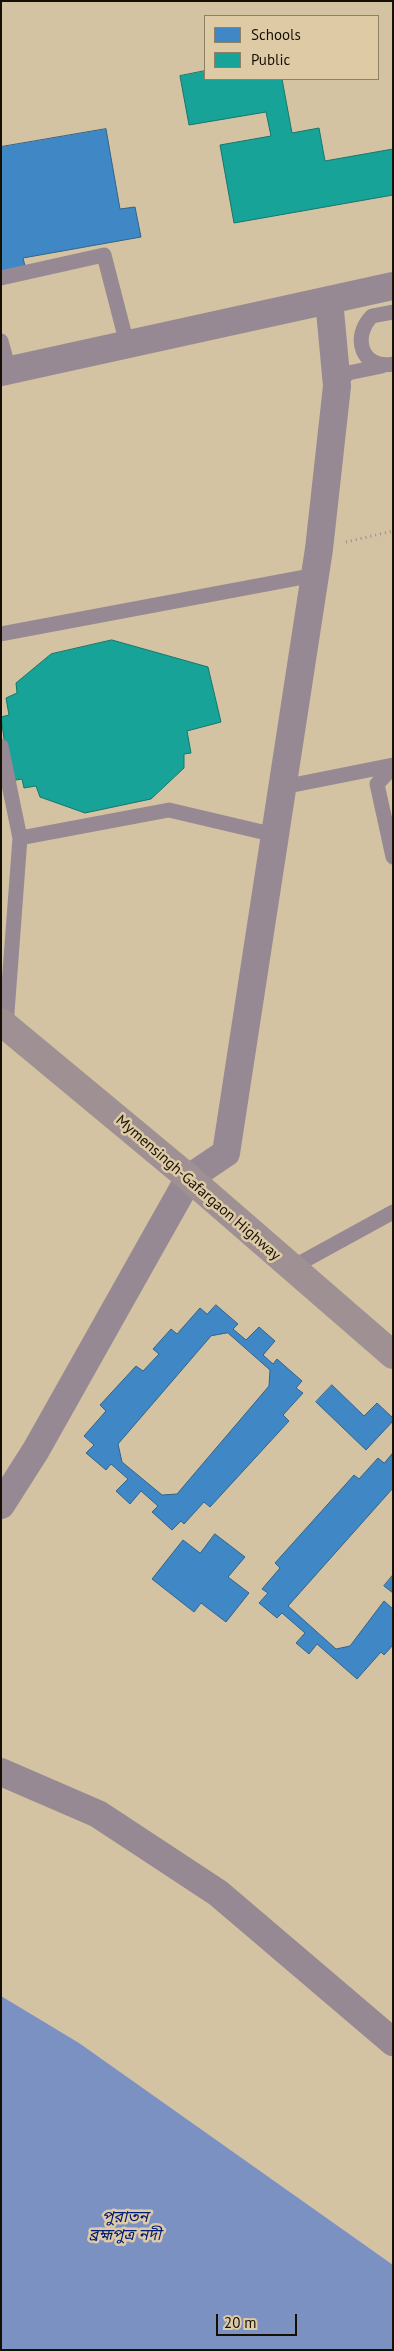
<!DOCTYPE html>
<html>
<head>
<meta charset="utf-8">
<style>
  body { margin:0 }
  #map { position:relative; width:394px; height:2351px; overflow:hidden; background:#d1c7b3; font-family:"PT Sans",sans-serif }
  canvas { display:block }
  .frame { position:absolute; inset:0; border:2px solid #161004; pointer-events:none }
  .legend { position:absolute; left:204px; top:15px; width:175px; height:65px; box-sizing:border-box; background:#decba6; border:1px solid #8e8065; margin:0; padding:6px 9px; list-style:none; font-size:15px; color:#161004 }
  .legend li { display:flex; align-items:center; gap:10px; height:25px }
  .legend b { width:25px; border:1px solid #8e8065 }
  .scale { position:absolute; left:216px; top:2314px; width:81px; height:22px; box-sizing:border-box; border:2px solid #161004; border-top:0; padding-left:6px; font-size:15px; line-height:18px; white-space:nowrap; color:#161004; -webkit-text-stroke:4px #decba6; paint-order:stroke }
</style>
</head>
<body>
<div id="map">
<canvas width="394" height="2351"></canvas>
<div class="frame"></div>
<ul class="legend">
<li><b style="height:14px;background:#3f88c5"></b>Schools</li>
<li><b style="height:14px;background:#17a398"></b>Public</li>
</ul>
<div class="scale">20 m</div>
</div>
<script>
const g = document.querySelector('canvas').getContext('2d');
g.lineJoin = 'round';
function fillPath(path, color) { g.fillStyle = color; g.fill(path, 'evenodd'); }
function trace(path, color, width, dash) { g.strokeStyle = color; g.lineWidth = width; g.lineCap = dash ? 'butt' : 'round'; g.setLineDash(dash || []); g.stroke(path); }
function label(font, color, halo, rows, align = 'center') {
  g.font = font + ' "PT Sans","Noto Sans Bengali",sans-serif'; g.lineWidth = 5; g.setLineDash([]); g.textBaseline = 'middle'; g.strokeStyle = halo; g.fillStyle = color; for (const [text, x, y, turn = 0] of rows) {
    g.save(); g.translate(x, y); g.rotate((+turn || 0) * Math.PI / 180); g.textAlign = isNaN(turn) ? turn : align; if (halo) g.strokeText(text, 0, 0); g.fillText(text, 0, 0); g.restore();
  }
}
const built = new Path2D(`
  M 1,1 L 393,1 L 393,2265 L 79,2043 L 1,1996 ZM 205,16 L 378,16 L 378,79 L 205,79 Z`);
const water = new Path2D(`
  M 1,1996 L 79,2043 L 393,2265 L 393,2350 L 1,2350 Z`);
const schools = new Path2D(`
  M 106,129 L 120,209 L 135,207 L 141,237 L 23,258 L 26,270 L 1,274 L 1,147 Z
  M 216,1305 L 238,1324 L 233,1329 L 246,1340 L 259,1327 L 275,1341 L 263,1355 L 273,1364 L 277,1359 L 302,1381 L 296,1388 L 303,1393 L 283,1415 L 289,1421 L 210,1507 L 204,1502 L 184,1524 L 181,1521 L 172,1530 L 152,1512 L 158,1506 L 141,1491 L 130,1504 L 116,1491 L 128,1479 L 111,1464 L 106,1470 L 86,1453 L 94,1445 L 84,1436 L 106,1411 L 100,1405 L 136,1366 L 143,1371 L 159,1354 L 153,1349 L 171,1329 L 177,1334 L 200,1308 L 207,1314 ZM 228,1333 L 270,1370 L 269,1386 L 177,1494 L 162,1495 L 122,1462 L 118,1444 L 211,1336 Z
  M 332,1385 L 364,1416 L 377,1403 L 393,1418 L 393,1421 L 366,1450 L 316,1402 Z
  M 393,1453 L 393,1488 L 288,1606 L 336,1649 L 350,1646 L 384,1601 L 393,1609 L 393,1645 L 384,1655 L 381,1652 L 357,1679 L 317,1644 L 309,1654 L 296,1643 L 305,1633 L 282,1613 L 277,1618 L 259,1603 L 268,1593 L 262,1589 L 280,1568 L 275,1563 L 354,1475 L 359,1479 L 378,1458 L 384,1463 Z
  M 215,1534 L 245,1557 L 228,1577 L 249,1593 L 226,1622 L 201,1603 L 194,1612 L 152,1579 L 183,1540 L 200,1553 Z
  M 393,1575 L 393,1593 L 384,1586 Z`);
const public = new Path2D(`
  M 205,71 L 205,79 L 282,79 L 292,133 L 319,128 L 325,161 L 393,149 L 393,195 L 234,223 L 220,145 L 271,136 L 266,112 L 189,125 L 180,76 Z
  M 112,640 L 208,667 L 221,722 L 187,731 L 191,753 L 184,754 L 184,768 L 151,799 L 85,813 L 40,797 L 36,786 L 24,788 L 22,779 L 10,781 L 1,717 L 9,715 L 6,698 L 17,693 L 16,683 L 51,654 Z`);
const path = new Path2D(`
  M 346,542 L 393,531`);
const service = new Path2D(`
  M 1,278 L 104,255 L 127,344
  M 393,312 L 372,316 C 351,337 362,370 393,364
  M 1,341 L 9,370
  M 337,386 L 348,373 L 382,366
  M 1,634 L 315,575
  M 1,746 L 20,838
  M 393,767 L 377,784 L 393,857
  M 283,787 L 393,765
  M 6,1026 L 20,838 L 169,810 L 275,835
  M 291,1268 L 393,1212`);
const minor = new Path2D(`
  M 1,372 L 393,286
  M 1,1505 L 36,1450 L 189,1178 L 226,1153 L 319,549 L 337,386 L 329,300
  M 1,1772 L 98,1814 L 218,1893 L 393,2042`);
const secondary = new Path2D(`
  M 1,1022 L 189,1178 L 393,1355`);
const streetNames = [
  ["Mymensingh-Gafargaon Highway",198,1188,41]
];
const waterNames = [
  ["পুরাতন",125,2217],
  ["ব্রহ্মপুত্র নদী",125,2235]
];
fillPath(built, '#d4c3a2');
fillPath(water, '#7a91c2');
fillPath(schools, '#3f88c5');
trace(schools, '#33648b', 1);
fillPath(public, '#17a398');
trace(public, '#17776c', 1);
trace(path, '#9a8e90', 3, [1, 4]);
trace(service, '#978994', 15);
trace(minor, '#978994', 28);
trace(secondary, '#9f9094', 28);
label('15px', '#161004', '#decba6', streetNames);
label('italic 16px', '#001b77', '#decba6', waterNames);
</script>
</body>
</html>
